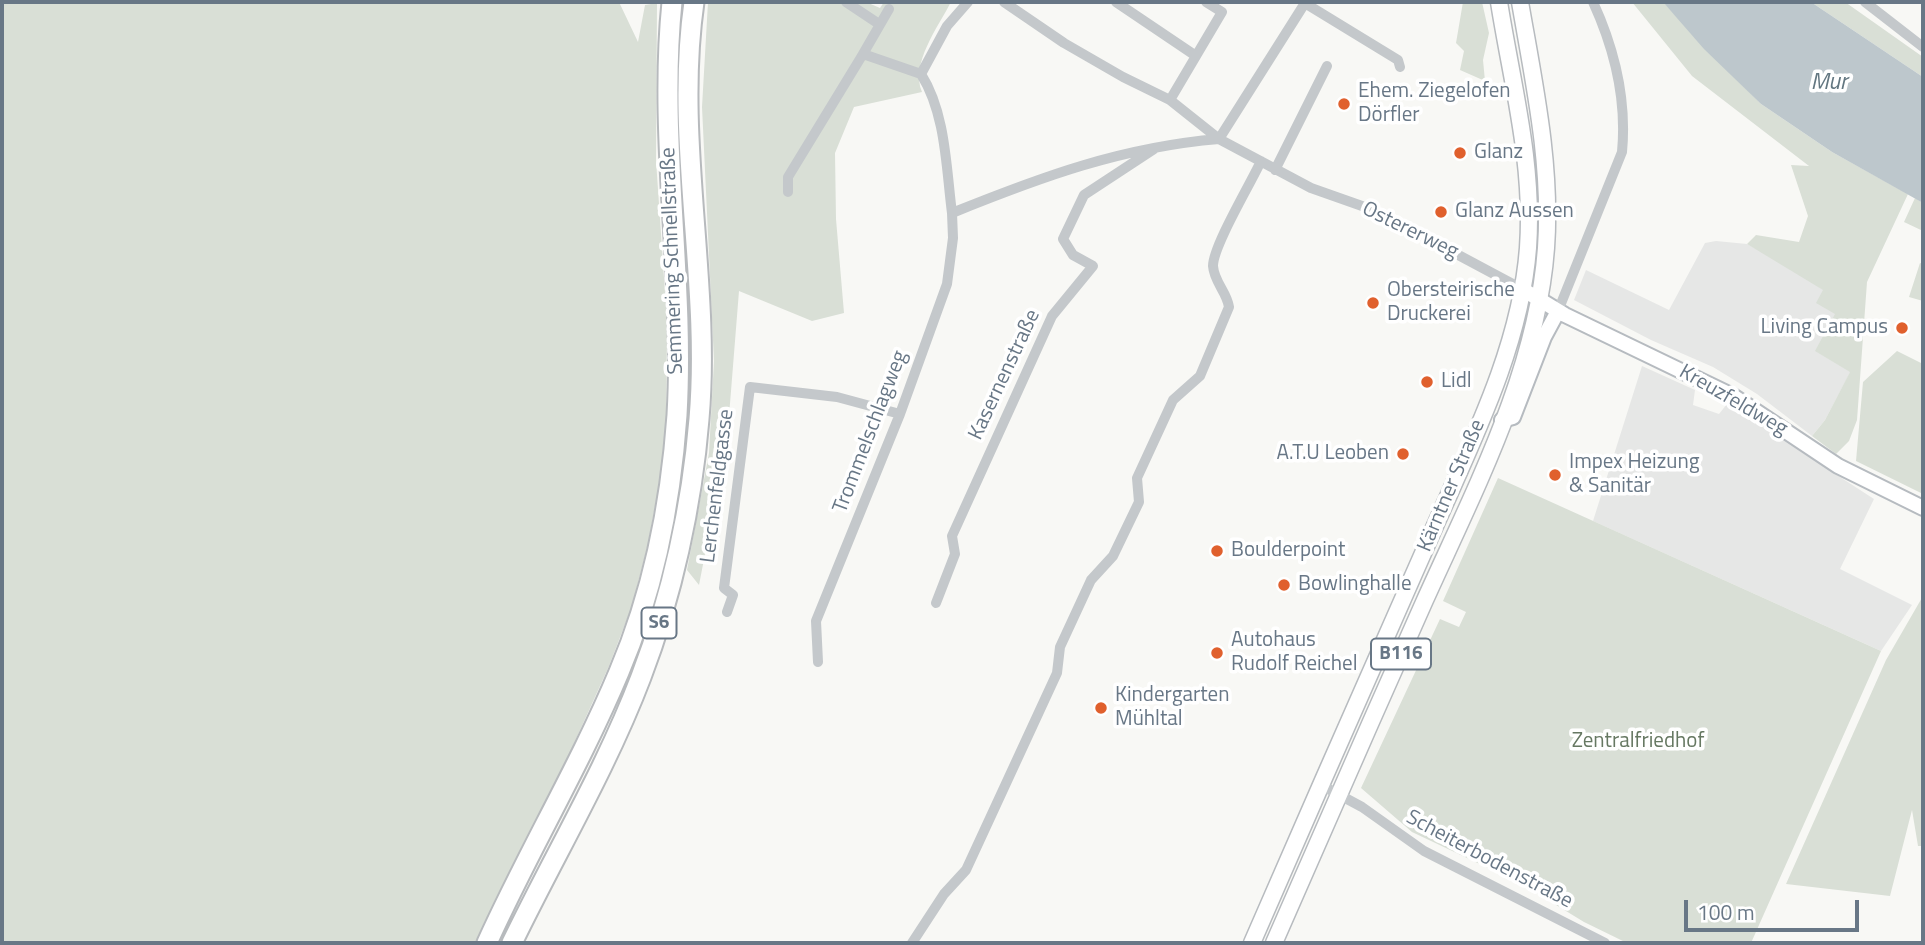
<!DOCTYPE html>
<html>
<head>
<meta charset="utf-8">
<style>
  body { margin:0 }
  #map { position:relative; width:1925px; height:945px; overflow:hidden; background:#f8f8f5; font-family:"Titillium Web",sans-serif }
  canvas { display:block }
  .frame { position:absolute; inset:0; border:4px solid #687786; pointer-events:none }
  .scale { position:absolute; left:1684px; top:900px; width:175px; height:32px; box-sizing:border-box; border:4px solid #687786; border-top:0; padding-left:9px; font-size:21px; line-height:24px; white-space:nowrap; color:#687786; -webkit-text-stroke:5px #fff; paint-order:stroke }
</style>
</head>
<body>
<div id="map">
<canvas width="1925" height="945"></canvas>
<div class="frame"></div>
<div class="scale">100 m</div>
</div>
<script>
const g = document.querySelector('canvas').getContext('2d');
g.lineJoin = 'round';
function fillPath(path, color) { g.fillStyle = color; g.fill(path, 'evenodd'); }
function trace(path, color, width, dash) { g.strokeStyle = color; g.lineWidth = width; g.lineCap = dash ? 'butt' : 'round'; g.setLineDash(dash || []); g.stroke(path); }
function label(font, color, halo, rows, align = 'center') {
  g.font = font + ' "Titillium Web",sans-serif'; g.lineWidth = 7; g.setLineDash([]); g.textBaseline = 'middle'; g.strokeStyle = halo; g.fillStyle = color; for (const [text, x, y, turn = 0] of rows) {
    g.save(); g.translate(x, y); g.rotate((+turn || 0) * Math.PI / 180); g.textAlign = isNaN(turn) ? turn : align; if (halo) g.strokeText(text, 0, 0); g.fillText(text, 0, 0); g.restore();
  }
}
const built = new Path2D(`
  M 1716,241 L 1747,244 L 1772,257 L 1824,290 L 1836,314 L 1851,371 L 1825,420 L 1812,436 L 1757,394 L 1713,367 L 1651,340 L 1574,300 L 1586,270 L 1669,310 L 1705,243 Z
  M 1642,366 L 1695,390 L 1693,405 L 1719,414 L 1727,404 L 1874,499 L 1840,569 L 1912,605 L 1881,651 L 1593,521 Z`);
const green = new Path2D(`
  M 2,2 L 619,2 L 638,42 L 645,5 L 657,3 L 656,160 L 667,322 L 666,447 L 648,544 L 632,606 L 609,666 L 548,801 L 476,943 L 2,943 Z
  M 708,2 L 866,2 L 880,8 L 884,2 L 951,2 C 938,27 910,64 922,92 L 854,107 L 835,153 L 836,219 L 844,313 L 812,321 L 739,291 L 727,441 L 699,585 L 687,570 L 709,453 L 714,361 L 702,107 Z
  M 1463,2 L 1482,2 L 1489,33 L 1483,60 L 1485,81 L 1460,70 L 1464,51 L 1456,43 Z
  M 1632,2 L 1663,2 L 1761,104 L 1832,152 L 1908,194 L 1867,282 L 1857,420 L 1849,441 L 1836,454 L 1812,436 L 1825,420 L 1850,372 L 1815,351 L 1835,314 L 1816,303 L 1823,290 L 1747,244 L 1756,235 L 1799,242 L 1808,216 L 1791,165 L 1809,166 L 1692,76 Z
  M 1811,2 L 1845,2 L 1923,57 L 1923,77 Z
  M 1915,198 L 1923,203 L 1923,231 L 1904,222 Z
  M 1920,263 L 1923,264 L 1923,301 L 1909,297 Z
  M 1897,351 L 1923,364 L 1923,494 L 1856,461 L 1863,382 Z
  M 1498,478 L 1881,651 L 1751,943 L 1627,943 L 1584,922 L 1520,883 L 1412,832 L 1361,788 L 1440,619 L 1459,627 L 1466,612 L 1443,601 Z
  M 1923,596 L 1923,846 L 1918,846 L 1912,810 L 1890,896 L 1786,884 L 1886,660 Z`);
const water = new Path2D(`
  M 1663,2 L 1811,2 L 1923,77 L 1923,203 L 1832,152 L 1761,104 L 1704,49 Z`);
const minor = new Path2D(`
  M 846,2 L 879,24
  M 1004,2 L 1064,43 L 1123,77 L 1170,100 L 1219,139 L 1311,188 L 1362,206 L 1419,234 L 1522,289
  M 1116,2 L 1196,56
  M 1303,2 L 1398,60 L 1400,67
  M 1865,2 L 1923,47
  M 863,54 L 889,9
  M 1170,100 L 1222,12 L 1206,2
  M 1275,170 L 1327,66
  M 788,192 L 788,177 L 863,54 L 921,74
  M 952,213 C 946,167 946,114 921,74 L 947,26 L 968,2
  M 1558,311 L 1622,152 C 1627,99 1615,50 1593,2
  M 936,603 L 955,554 L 952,536 L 1052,316 L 1093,266 L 1073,255 L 1063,239 L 1084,195 L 1154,149
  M 727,612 L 733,595 L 724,588 L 750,387 L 837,397 L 900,414
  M 818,662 L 816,621 L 900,414 L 947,284 L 953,238 L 952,213 C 1041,177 1122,147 1219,139 L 1305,3
  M 1321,785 L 1362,807 L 1424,851 L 1605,943
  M 912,943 L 944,894 L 966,870 L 1057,673 L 1060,647 L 1091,580 L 1113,556 L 1139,502 L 1137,478 L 1173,400 L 1200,376 L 1229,307 C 1227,292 1214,282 1213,266 C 1213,246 1251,183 1261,161`);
const secondary = new Path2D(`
  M 1522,289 L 1565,315 L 1733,396 L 1838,466 L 1923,508
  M 1502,420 L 1513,417 L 1544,337 L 1558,311`);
const primary = new Path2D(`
  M 1252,943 C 1309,812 1366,682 1424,551 C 1465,455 1520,354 1528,248 C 1534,163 1512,84 1499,2
  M 1274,943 C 1324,829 1374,714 1425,600 C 1475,489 1537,371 1546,248 C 1552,165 1534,83 1520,2`);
const motorway = new Path2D(`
  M 487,943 C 528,852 580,765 619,672 C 653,592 671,501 677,415 C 685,277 658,139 672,2
  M 512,943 C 555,854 606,769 641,677 C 672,596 692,505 699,419 C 711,281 674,140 694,2`);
const markers = [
  [1344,104,7,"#e0602d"],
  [1460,153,7,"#e0602d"],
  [1441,212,7,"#e0602d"],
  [1373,303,7,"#e0602d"],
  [1902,328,7,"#e0602d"],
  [1427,382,7,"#e0602d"],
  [1403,454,7,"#e0602d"],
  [1555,475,7,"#e0602d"],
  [1217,551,7,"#e0602d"],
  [1284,585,7,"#e0602d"],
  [1217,653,7,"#e0602d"],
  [1101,708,7,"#e0602d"]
];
const shields = [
  [659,623,35],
  [1401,654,60]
];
const shieldNames = [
  ["S6",659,623],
  ["B116",1401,654]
];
const poiNames = [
  ["Ehem. Ziegelofen",1358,92],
  ["Dörfler",1358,116],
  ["Glanz",1474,153],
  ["Glanz Aussen",1455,212],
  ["Obersteirische",1387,291],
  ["Druckerei",1387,315],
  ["Living Campus",1888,328,"right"],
  ["Lidl",1441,382],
  ["A.T.U Leoben",1389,454,"right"],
  ["Impex Heizung",1569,463],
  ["& Sanitär",1569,487],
  ["Boulderpoint",1231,551],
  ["Bowlinghalle",1298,585],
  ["Autohaus",1231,641],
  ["Rudolf Reichel",1231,665],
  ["Kindergarten",1115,696],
  ["Mühltal",1115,720]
];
const streetNames = [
  ["Ostererweg",1410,231,26],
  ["Semmering Schnellstraße",673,261,-92],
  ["Kasernenstraße",1005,375,-65],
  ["Kreuzfeldweg",1733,401,30],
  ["Trommelschlagweg",871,432,-69],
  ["Lerchenfeldgasse",718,486,-83],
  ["Kärntner Straße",1452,486,-67],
  ["Scheiterbodenstraße",1489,860,28]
];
const parkNames = [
  ["Zentralfriedhof",1638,742]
];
const waterNames = [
  ["Mur",1829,83]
];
fillPath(built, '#e6e7e6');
fillPath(green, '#d9dfd6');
fillPath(water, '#bdc7cc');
trace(secondary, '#b6bbc0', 18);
trace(primary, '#b7bbbf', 19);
trace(motorway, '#b7babd', 23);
trace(minor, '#c4c8cb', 10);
trace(secondary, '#fff', 14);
trace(primary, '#fff', 16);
trace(motorway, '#fff', 19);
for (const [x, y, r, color] of markers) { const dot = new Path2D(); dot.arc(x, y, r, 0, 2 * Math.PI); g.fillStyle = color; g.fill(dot); trace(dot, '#fff', 2.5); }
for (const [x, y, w] of shields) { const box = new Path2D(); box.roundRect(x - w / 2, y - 15.5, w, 31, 5); g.fillStyle = '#fff'; g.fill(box); trace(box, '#687786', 2); }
label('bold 19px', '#687786', null, shieldNames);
label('21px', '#687786', '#fff', poiNames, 'left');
label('21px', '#687786', '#fff', streetNames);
label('21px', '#667862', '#fff', parkNames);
label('italic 23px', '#637781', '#fff', waterNames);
</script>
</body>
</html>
